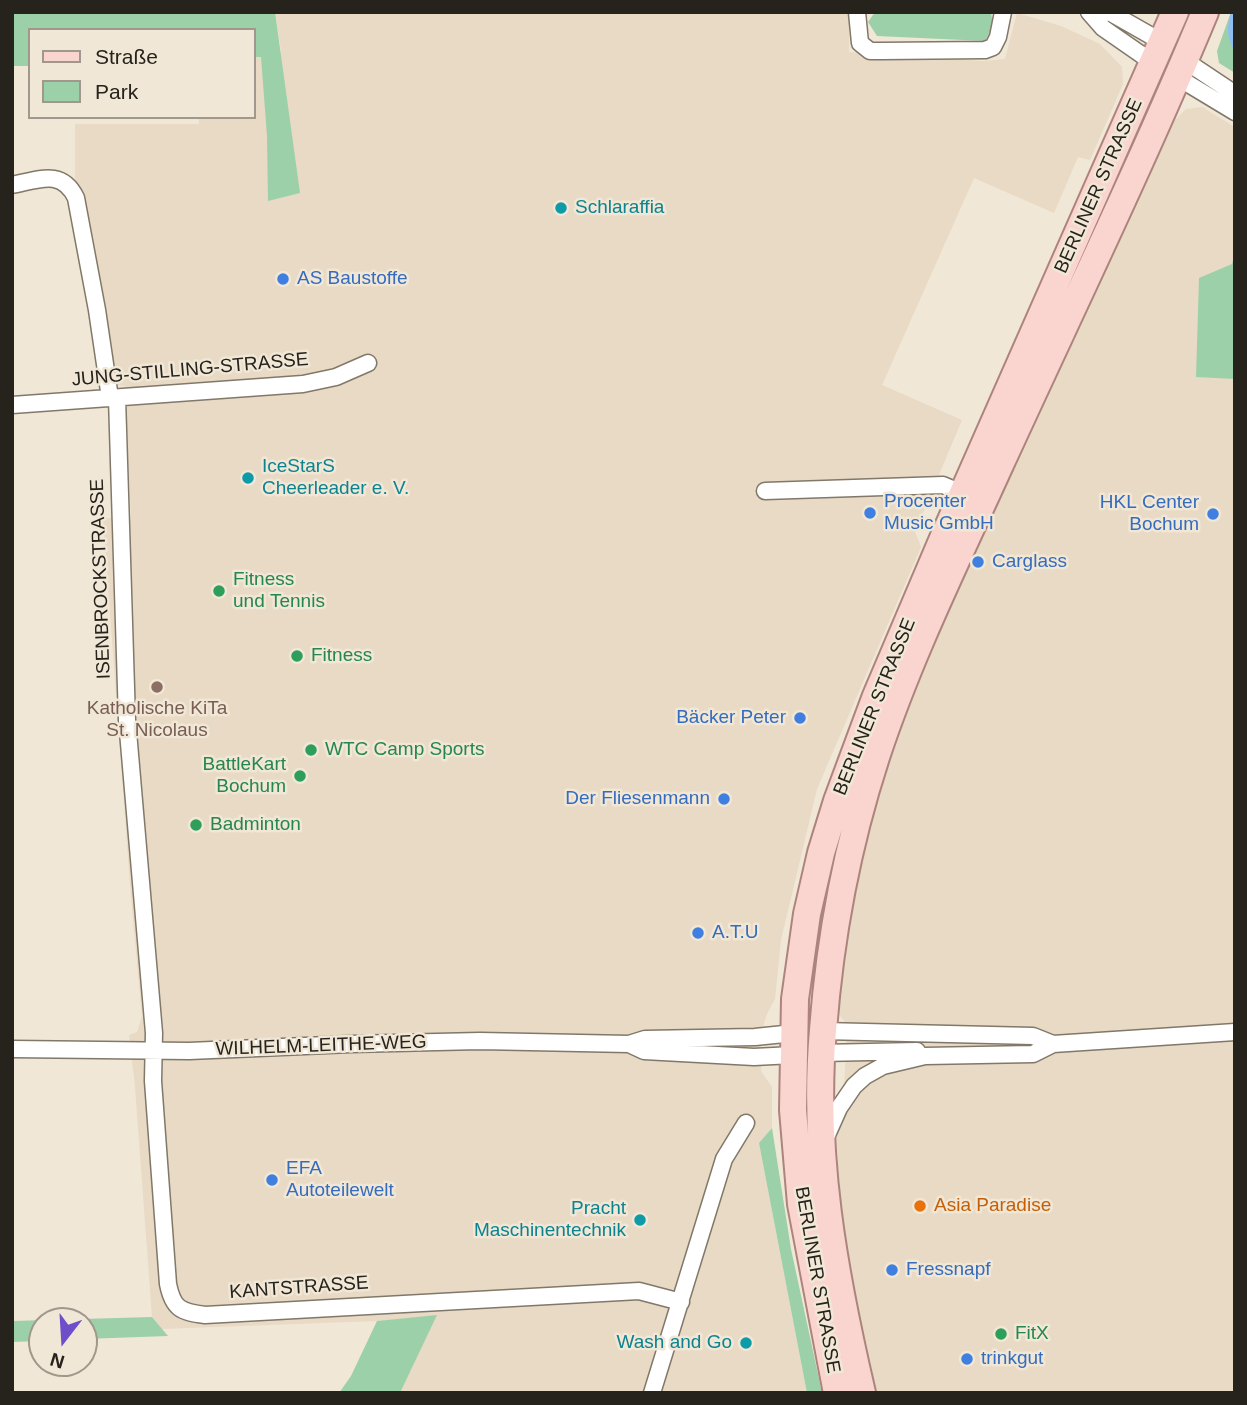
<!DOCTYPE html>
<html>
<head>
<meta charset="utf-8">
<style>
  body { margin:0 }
  #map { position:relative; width:1247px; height:1405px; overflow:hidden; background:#f1e7d6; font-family:Arial,sans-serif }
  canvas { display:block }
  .frame { position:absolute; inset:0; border:14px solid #26221c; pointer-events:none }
  .legend { position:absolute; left:28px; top:28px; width:228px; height:91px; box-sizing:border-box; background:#f1e7d6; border:2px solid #a0988c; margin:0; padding:9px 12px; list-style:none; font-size:21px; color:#26221c }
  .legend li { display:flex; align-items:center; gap:14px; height:35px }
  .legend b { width:35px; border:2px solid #a0988c }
  .north { position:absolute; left:28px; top:1307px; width:70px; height:70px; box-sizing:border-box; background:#f1e7d6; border:2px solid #a0988c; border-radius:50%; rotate:197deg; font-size:19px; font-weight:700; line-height:28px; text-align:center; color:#26221c }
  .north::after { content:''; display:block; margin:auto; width:24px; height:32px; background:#6e4fc9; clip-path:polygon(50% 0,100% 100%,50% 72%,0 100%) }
</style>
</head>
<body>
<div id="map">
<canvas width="1247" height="1405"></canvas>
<div class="frame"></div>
<ul class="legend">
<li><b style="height:9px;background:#fad5d0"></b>Straße</li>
<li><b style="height:19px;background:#9cd0a8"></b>Park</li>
</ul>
<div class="north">N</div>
</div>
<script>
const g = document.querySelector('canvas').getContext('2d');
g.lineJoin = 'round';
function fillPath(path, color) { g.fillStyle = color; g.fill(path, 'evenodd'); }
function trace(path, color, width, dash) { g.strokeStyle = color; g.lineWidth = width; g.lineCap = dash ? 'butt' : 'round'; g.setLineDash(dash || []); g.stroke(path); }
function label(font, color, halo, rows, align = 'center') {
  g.font = font + ' Arial,sans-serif'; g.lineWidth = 5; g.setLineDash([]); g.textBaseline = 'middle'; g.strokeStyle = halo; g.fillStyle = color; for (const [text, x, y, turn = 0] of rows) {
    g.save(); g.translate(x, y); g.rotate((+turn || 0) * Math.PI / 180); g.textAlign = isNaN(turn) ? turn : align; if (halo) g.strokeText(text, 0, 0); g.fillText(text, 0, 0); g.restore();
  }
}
const built = new Path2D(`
  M 275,12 L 849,12 L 849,52 L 983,61 L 1005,59 L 1017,13 L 1061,26 L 1100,44 L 1122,67 L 1123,84 L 1090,160 L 1078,157 L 1054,213 L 974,178 L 882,385 L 962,420 L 915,532 L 921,547 L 817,789 L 781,940 L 775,999 L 767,1014 L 762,1030 L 761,1071 L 772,1087 L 772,1128 L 759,1143 L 807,1393 L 400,1393 L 436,1316 L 377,1321 L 162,1329 L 152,1317 L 135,1087 L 129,1035 L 137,1032 L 142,1016 L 131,898 L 103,518 L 131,518 L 125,386 L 114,385 L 86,204 L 75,178 L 75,124 L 199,124 L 199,117 L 254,117 L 254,57 L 281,51 Z
  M 1202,107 L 1235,127 L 1235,1393 L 870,1393 L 842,1229 L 836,1131 L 843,1112 L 847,1024 L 840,1016 L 839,1006 L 848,936 L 875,787 L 914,676 L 1160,148 L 1173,122 L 1186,109 Z`);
const green = new Path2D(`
  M 12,12 L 275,12 L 300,193 L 268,201 L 267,136 L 261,57 L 254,57 L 254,30 L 30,30 L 30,66 L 12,66 Z
  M 875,12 L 991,12 L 993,26 L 985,41 L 877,36 L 868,22 Z
  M 1231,12 L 1235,12 L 1235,73 L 1219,63 L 1217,51 Z
  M 1235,252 L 1235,379 L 1196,377 L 1199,278 L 1232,264 Z
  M 772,1128 L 791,1249 L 822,1393 L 807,1393 L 759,1143 Z
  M 437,1315 L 400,1393 L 339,1393 L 351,1376 L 377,1321 Z
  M 152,1317 L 168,1336 L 84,1339 L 84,1321 L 42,1321 L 42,1341 L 12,1342 L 12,1321 Z`);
const water = new Path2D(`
  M 1231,12 L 1235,12 L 1235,51 C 1226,38 1227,27 1231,12 Z`);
const street = new Path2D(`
  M 857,12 L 860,43 L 870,51 L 881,51 L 985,50 L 993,47 L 998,37 L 1003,12
  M 1089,12 L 1103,28 L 1152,62
  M 1100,12 L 1111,13 L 1162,42
  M 1184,60 L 1235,94
  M 1177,77 L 1235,112
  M 12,185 C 38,180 62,168 76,198 L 97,310 L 110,398
  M 117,398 L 127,720 L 154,1033 L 153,1081 L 168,1284 C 173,1309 181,1312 205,1315 L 639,1291 L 681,1302
  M 12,405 L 303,384 L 336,377 L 368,363
  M 765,491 L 943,485 L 964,494
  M 823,1031 L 1033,1036 L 1053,1044
  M 629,1044 L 644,1051 L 754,1057 L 793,1055
  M 12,1049 L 189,1051 L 351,1044 L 480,1041 L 629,1044 L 645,1039 L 755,1037 L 794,1033
  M 821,1053 L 917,1051
  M 826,1137 L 839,1108 L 854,1086 L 865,1076 L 883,1066 L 925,1056 L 1033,1054 L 1053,1044 L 1235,1032
  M 652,1393 L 724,1159 L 746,1123`);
const primary = new Path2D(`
  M 837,1393 L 801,1204 L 793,1110 L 795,999 L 807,914 L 821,853 L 837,801 L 876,696 L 944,536 L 1175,12
  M 862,1393 C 834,1273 812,1153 823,1030 C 830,937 847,846 876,757 C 909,657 956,562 999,467 C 1068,316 1141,166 1205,12`);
const markers = [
  [561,208,7,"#0f9aa8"],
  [283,279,7,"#3f7fe0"],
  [248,478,7,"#0f9aa8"],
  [870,513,7,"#3f7fe0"],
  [1213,514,7,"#3f7fe0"],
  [978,562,7,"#3f7fe0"],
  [219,591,7,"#2e9e5b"],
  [297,656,7,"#2e9e5b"],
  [157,687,7,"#8d6e63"],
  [800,718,7,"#3f7fe0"],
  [311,750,7,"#2e9e5b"],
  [300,776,7,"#2e9e5b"],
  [724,799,7,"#3f7fe0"],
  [196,825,7,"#2e9e5b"],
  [698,933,7,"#3f7fe0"],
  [272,1180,7,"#3f7fe0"],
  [920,1206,7,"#e8710a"],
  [640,1220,7,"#0f9aa8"],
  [892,1270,7,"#3f7fe0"],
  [1001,1334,7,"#2e9e5b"],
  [746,1343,7,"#0f9aa8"],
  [967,1359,7,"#3f7fe0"]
];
const streetNames = [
  ["BERLINER STRASSE",1099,186,-66],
  ["JUNG-STILLING-STRASSE",190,370,-5],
  ["ISENBROCKSTRASSE",101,579,-92],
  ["BERLINER STRASSE",875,707,-68],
  ["WILHELM-LEITHE-WEG",321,1046,-2],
  ["BERLINER STRASSE",817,1280,80],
  ["KANTSTRASSE",299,1288,-4]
];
const cultureNames = [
  ["Schlaraffia",575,208],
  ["IceStarS",262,467],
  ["Cheerleader e. V.",262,489],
  ["Pracht",626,1209,"right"],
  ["Maschinentechnik",626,1231,"right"],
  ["Wash and Go",732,1343,"right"]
];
const shopNames = [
  ["AS Baustoffe",297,279],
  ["Procenter",884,502],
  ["Music GmbH",884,524],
  ["HKL Center",1199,503,"right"],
  ["Bochum",1199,525,"right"],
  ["Carglass",992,562],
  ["Bäcker Peter",786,718,"right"],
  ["Der Fliesenmann",710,799,"right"],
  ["A.T.U",712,933],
  ["EFA",286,1169],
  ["Autoteilewelt",286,1191],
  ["Fressnapf",906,1270],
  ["trinkgut",981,1359]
];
const leisureNames = [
  ["Fitness",233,580],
  ["und Tennis",233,602],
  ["Fitness",311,656],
  ["WTC Camp Sports",325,750],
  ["BattleKart",286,765,"right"],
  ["Bochum",286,787,"right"],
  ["Badminton",210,825],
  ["FitX",1015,1334]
];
const educationNames = [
  ["Katholische KiTa",157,709],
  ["St. Nicolaus",157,731]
];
const foodNames = [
  ["Asia Paradise",934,1206]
];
fillPath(built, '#e8dac4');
fillPath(green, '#9cd0a8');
fillPath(water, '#90bcf5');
trace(street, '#817869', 19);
trace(primary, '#ad847d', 30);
trace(street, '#fff', 16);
trace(primary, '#fad5d0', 26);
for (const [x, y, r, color] of markers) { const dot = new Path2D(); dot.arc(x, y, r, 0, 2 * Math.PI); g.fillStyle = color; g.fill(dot); trace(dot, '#f1e7d6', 2.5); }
label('19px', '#26221c', '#f1e7d6', streetNames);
label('19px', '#0d838f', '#f1e7d6', cultureNames, 'left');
label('19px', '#366cbe', '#f1e7d6', shopNames, 'left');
label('19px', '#27864d', '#f1e7d6', leisureNames, 'left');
label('19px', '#785e54', '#f1e7d6', educationNames);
label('19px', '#c56008', '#f1e7d6', foodNames, 'left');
</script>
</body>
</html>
